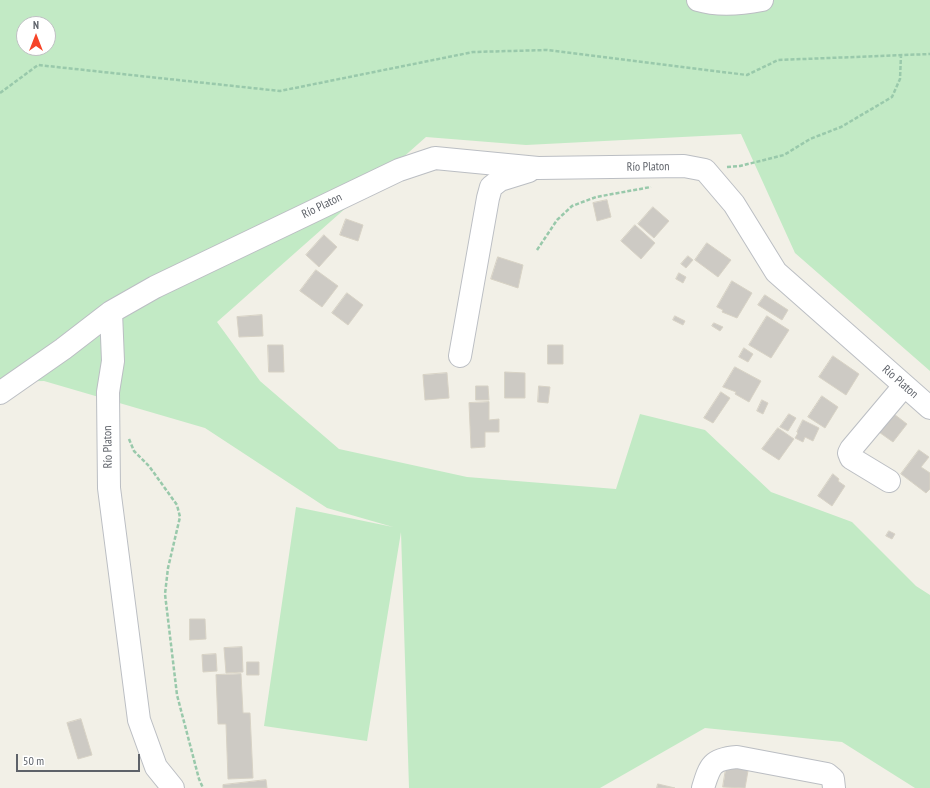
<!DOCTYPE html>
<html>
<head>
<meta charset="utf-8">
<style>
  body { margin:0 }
  #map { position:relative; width:930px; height:788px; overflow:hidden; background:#f2f0e7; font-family:"PT Sans Narrow",sans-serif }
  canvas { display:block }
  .north { position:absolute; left:16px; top:16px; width:40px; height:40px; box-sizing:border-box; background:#fff; border:1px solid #bfc0c3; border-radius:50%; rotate:0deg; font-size:11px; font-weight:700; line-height:16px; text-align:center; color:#5e6269 }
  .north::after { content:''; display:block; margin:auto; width:14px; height:18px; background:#f64428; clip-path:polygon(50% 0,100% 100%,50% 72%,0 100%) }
  .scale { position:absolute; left:16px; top:754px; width:124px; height:18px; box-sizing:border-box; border:2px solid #5e6269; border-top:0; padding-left:5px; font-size:12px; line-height:14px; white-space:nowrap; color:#5e6269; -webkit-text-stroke:3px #fff; paint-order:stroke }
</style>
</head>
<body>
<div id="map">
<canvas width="930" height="788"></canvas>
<div class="north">N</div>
<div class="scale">50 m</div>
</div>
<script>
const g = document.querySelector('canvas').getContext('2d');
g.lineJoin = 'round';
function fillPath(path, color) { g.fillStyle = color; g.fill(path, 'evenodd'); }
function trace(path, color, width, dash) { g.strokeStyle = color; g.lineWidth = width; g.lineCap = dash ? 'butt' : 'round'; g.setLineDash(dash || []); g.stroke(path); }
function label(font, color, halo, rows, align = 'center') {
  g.font = font + ' "PT Sans Narrow",sans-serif'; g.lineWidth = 4; g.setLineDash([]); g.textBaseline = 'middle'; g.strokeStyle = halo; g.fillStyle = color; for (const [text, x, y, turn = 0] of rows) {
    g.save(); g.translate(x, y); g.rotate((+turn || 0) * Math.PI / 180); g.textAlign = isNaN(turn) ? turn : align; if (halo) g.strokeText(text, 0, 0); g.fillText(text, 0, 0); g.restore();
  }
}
const green = new Path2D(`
  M 0,0 L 930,0 L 930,371 L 795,253 L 741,134 L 526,145 L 426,137 L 217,322 L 260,381 L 339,449 L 467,477 L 616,489 L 640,414 L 705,430 L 771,492 L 852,522 L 916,586 L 930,595 L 930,788 L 915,788 L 842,742 L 705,728 L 600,788 L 409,788 L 401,532 L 367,741 L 264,726 L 296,507 L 393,527 L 327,508 L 205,428 L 44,381 L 0,382 ZM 24,24 L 48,24 L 48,48 L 24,48 Z`);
const building = new Path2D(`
  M 607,200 L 611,217 L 597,221 L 593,203 Z
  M 653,207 L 669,221 L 654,238 L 638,224 Z
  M 346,219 L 363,225 L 358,241 L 340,235 Z
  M 635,225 L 655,243 L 641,259 L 621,241 Z
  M 324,235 L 337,247 L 319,267 L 306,255 Z
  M 707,243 L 731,260 L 718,277 L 695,260 Z
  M 688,256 L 693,260 L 686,268 L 681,264 Z
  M 498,257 L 523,265 L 518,288 L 491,279 Z
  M 316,270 L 338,286 L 322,307 L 300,291 Z
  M 679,273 L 686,277 L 683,283 L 676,279 Z
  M 732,281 L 752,293 L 737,318 L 722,312 L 723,310 L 717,307 Z
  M 347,293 L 363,305 L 348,325 L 332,313 Z
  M 765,295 L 788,310 L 782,320 L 758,305 Z
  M 262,315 L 263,336 L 239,337 L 237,317 Z
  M 675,316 L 685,321 L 683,325 L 673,320 Z
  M 767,316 L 789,330 L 771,358 L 749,345 Z
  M 714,323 L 723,327 L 720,331 L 712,326 Z
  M 268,345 L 283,345 L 284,372 L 269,372 Z
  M 548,345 L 563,345 L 563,364 L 548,364 Z
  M 744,348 L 753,354 L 748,362 L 739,357 Z
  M 833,356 L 859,374 L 846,395 L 819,377 Z
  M 735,367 L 761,381 L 749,402 L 735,394 L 736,392 L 723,387 Z
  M 505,372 L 525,373 L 525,398 L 505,398 Z
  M 447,373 L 449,398 L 425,400 L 423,375 Z
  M 476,386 L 488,386 L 489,400 L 476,400 Z
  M 539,386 L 550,387 L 548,403 L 538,402 Z
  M 721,392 L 730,398 L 713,423 L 704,418 Z
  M 822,396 L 838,407 L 825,428 L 808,417 Z
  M 762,400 L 768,403 L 763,414 L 757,411 Z
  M 489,402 L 489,420 L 499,419 L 499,432 L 485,432 L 485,447 L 471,448 L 469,403 Z
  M 890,411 L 907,424 L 893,442 L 876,430 Z
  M 789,414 L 796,418 L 788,431 L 780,427 Z
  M 803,420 L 819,428 L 813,441 L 805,437 L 803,442 L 795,438 L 798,433 L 797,432 Z
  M 778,428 L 794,439 L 779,460 L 762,449 Z
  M 919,450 L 929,457 L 921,467 L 930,473 L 930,489 L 926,493 L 901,474 Z
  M 833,474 L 839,479 L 838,481 L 845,486 L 832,506 L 818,496 Z
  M 889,531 L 895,534 L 892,539 L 886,536 Z
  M 190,619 L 205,619 L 206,639 L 190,640 Z
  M 242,647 L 243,672 L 226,673 L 224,648 Z
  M 216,654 L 217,671 L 203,672 L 202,655 Z
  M 247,662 L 259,662 L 259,675 L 247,675 Z
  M 241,674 L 243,713 L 250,713 L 253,778 L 228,779 L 226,724 L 218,724 L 216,675 Z
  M 81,719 L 92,755 L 78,759 L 67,723 Z
  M 727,762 L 749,765 L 745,788 L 723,787 Z
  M 266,780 L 267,788 L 223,788 L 223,785 Z
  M 658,784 L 675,788 L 657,788 Z`);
const path = new Path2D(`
  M 0,93 L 38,65 L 280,91 L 473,52 L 547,50 L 747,75 L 778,60 L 930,54
  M 727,167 L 740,166 L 784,155 L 810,139 L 841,127 L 892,97 L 900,79 L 901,55
  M 537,250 L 557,220 L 572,206 L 596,197 L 651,187
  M 129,439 L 134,451 L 149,466 L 177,505 L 180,517 L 168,568 L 165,594 L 177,695 L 199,779 L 203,788`);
const minor = new Path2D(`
  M 698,0 C 718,6 741,4 762,0
  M 460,356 L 488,198 L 491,187 L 500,180 L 529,171
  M 0,393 L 63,349 L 111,312
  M 889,481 L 851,458 L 849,453 L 851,449 L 904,386
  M 173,788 L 156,767 L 139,720 L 109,488 L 108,392 L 113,361 L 111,312 L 155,287 L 399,170 L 435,158 L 538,168 L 684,166 L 705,170 L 734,204 L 776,272 L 930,408
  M 703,788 C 710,765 712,759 737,757 L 827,774 L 833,779 L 834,788`);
const streetNames = [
  ["Río Platon",648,167,-1],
  ["Río Platon",322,206,-26],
  ["Río Platon",900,382,41],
  ["Río Platon",108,447,-91]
];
fillPath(green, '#c2eac5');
fillPath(building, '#cdcac4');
trace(building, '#d7d2c5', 1);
trace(minor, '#bbbec3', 24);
trace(path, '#99c9ab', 2.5, [4, 2]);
trace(minor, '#fff', 22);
label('12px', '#5e6269', '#fff', streetNames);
</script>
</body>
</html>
